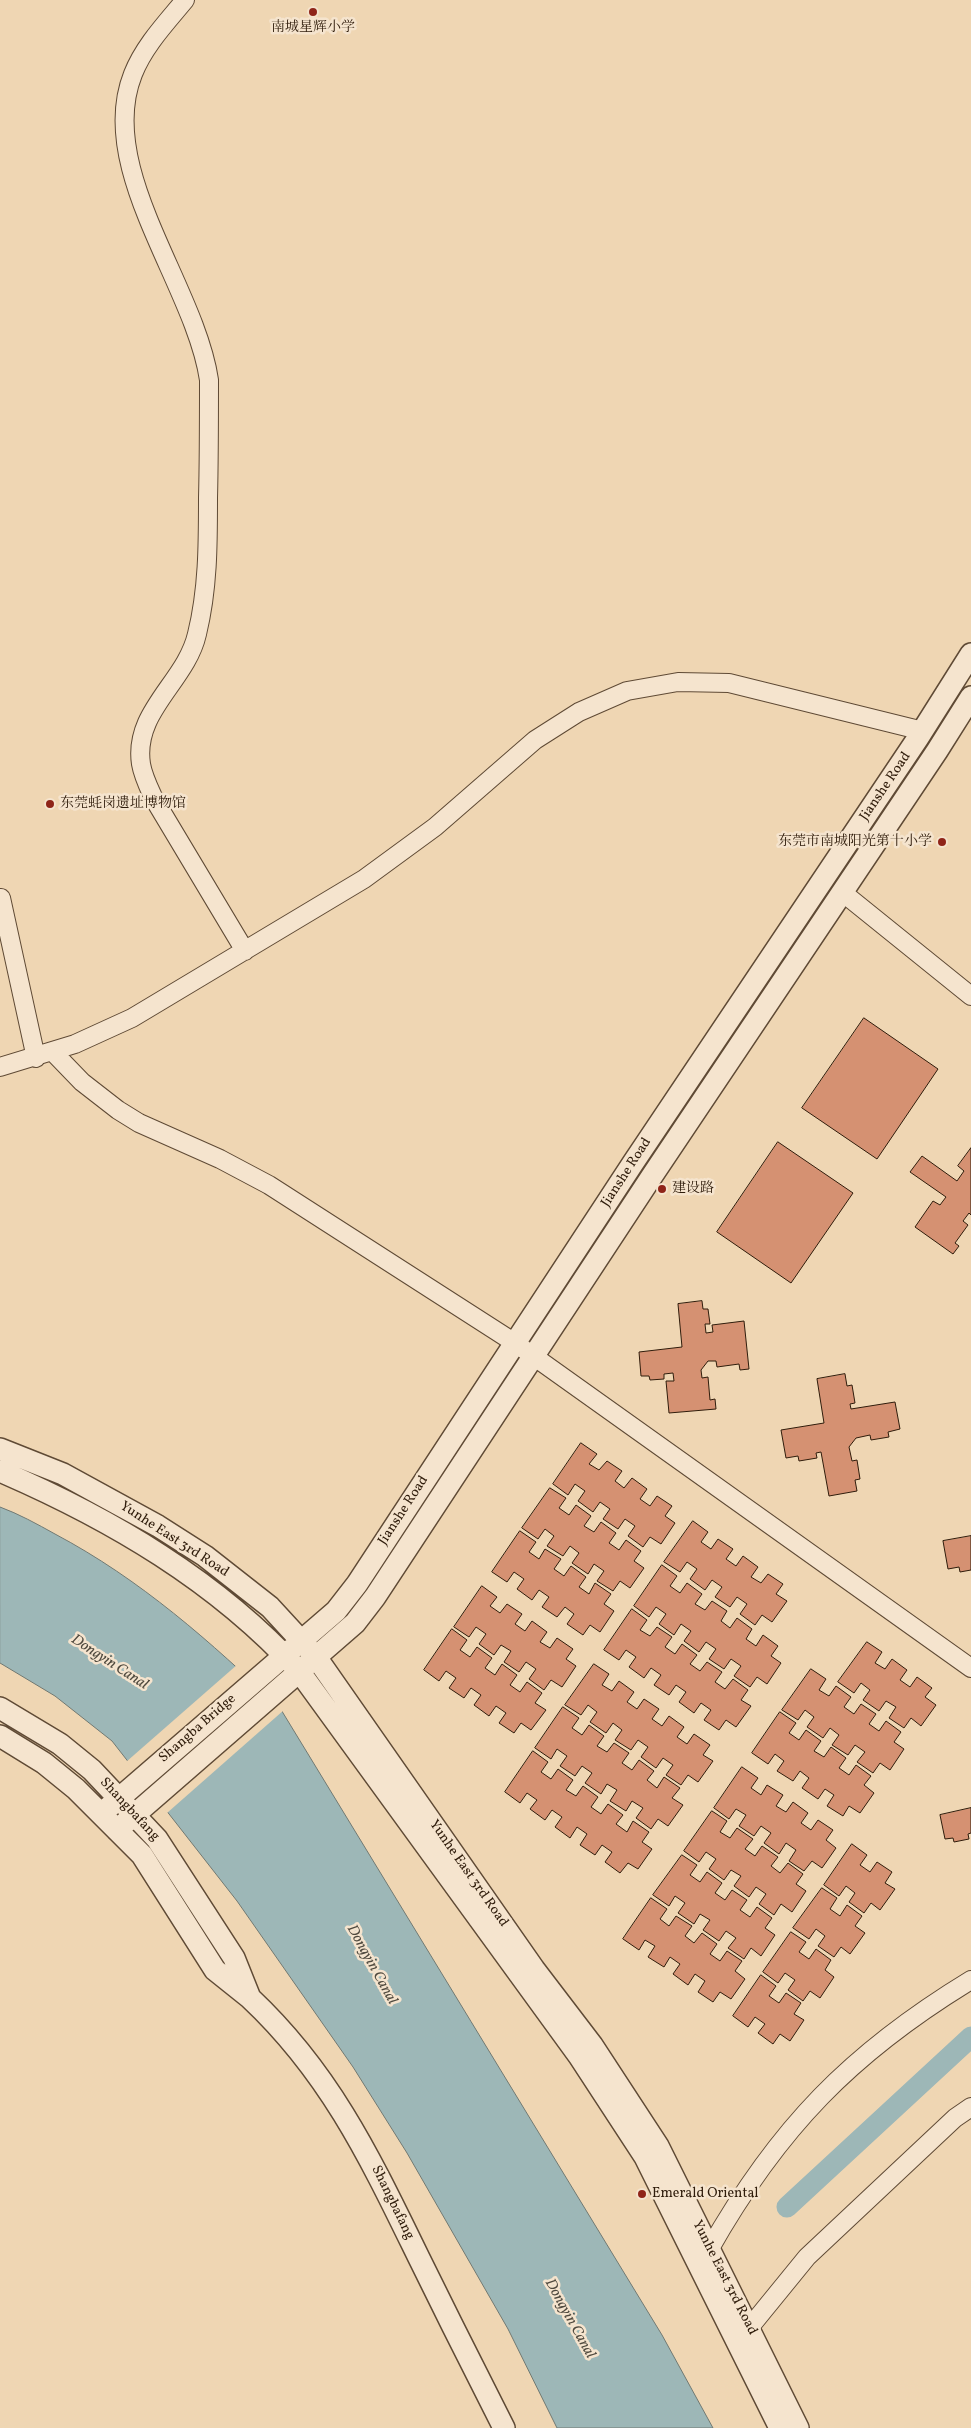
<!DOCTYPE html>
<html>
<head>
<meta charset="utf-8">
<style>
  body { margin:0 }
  canvas { display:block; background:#efd6b3 }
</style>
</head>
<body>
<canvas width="971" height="2428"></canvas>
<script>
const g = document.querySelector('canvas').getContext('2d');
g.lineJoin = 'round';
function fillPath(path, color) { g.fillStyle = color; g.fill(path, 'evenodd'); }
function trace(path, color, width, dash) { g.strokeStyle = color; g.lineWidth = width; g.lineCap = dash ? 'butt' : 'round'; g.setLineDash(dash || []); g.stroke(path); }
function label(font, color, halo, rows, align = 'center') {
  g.font = font + ' Vollkorn,"Noto Serif SC",serif'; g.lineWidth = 5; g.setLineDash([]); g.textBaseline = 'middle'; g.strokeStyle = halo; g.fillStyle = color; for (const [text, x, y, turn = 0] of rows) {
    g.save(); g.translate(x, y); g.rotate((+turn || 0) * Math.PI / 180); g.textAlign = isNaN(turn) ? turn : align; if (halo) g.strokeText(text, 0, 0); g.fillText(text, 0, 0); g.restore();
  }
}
const water = new Path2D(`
  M 0,1507 C 19,1514 37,1524 55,1534 C 140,1579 211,1642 280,1708 L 662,2335 L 713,2428 L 557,2428 L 508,2329 L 407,2153 L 353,2067 L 237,1901 L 112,1741 L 55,1696 L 0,1663 Z`);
const pier = new Path2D(`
  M 238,1664 L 284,1710 L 167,1813 L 126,1762 Z`);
const canal = new Path2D(`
  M 787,2207 L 971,2037`);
const building = new Path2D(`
  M 864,1018 L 938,1069 L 877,1159 L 802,1108 Z
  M 778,1142 L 853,1193 L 791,1283 L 717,1232 Z
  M 971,1148 L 971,1215 L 969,1213 L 963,1221 L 968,1225 L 955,1243 L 959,1246 L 953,1254 L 915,1227 L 933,1201 L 940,1205 L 946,1197 L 910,1172 L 922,1156 L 957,1181 L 964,1171 L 958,1166 Z
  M 702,1301 L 703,1309 L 708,1309 L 710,1324 L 705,1324 L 706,1333 L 713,1332 L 712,1325 L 744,1321 L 749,1369 L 740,1370 L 739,1364 L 717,1367 L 716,1361 L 708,1361 L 701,1370 L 702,1378 L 708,1377 L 710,1400 L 715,1399 L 716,1409 L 669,1413 L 666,1381 L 674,1381 L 673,1373 L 664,1374 L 664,1379 L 650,1380 L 649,1376 L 641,1376 L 639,1352 L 682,1347 L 678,1304 Z
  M 845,1374 L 847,1386 L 852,1385 L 855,1403 L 850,1404 L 851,1409 L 895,1402 L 900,1429 L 888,1432 L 889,1437 L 871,1440 L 870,1435 L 856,1438 L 849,1447 L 852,1461 L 857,1460 L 860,1479 L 855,1480 L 857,1491 L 829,1496 L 821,1452 L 816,1453 L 817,1458 L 799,1461 L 798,1456 L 786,1458 L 781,1430 L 824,1423 L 817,1379 Z
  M 581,1443 L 597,1454 L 589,1464 L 599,1470 L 607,1461 L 622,1471 L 615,1481 L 624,1488 L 632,1478 L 647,1489 L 640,1499 L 650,1506 L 657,1496 L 672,1506 L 665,1516 L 675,1523 L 661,1544 L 650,1537 L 643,1547 L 628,1536 L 635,1526 L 625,1519 L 618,1529 L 603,1519 L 610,1509 L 600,1502 L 593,1512 L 578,1501 L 585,1491 L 575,1484 L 568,1495 L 553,1484 Z
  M 550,1488 L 566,1498 L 559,1508 L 569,1515 L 576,1505 L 591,1516 L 584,1526 L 594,1532 L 601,1522 L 616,1533 L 609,1543 L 619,1550 L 626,1540 L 641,1551 L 634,1561 L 644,1568 L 630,1588 L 620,1581 L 613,1591 L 597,1581 L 604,1571 L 594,1564 L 588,1574 L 572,1563 L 579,1553 L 570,1546 L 563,1556 L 547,1546 L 554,1536 L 545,1529 L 538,1539 L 522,1528 Z
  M 693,1521 L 708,1532 L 701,1542 L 711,1549 L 718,1539 L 733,1549 L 726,1559 L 736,1566 L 743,1556 L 758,1567 L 751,1577 L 761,1583 L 768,1574 L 783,1584 L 776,1594 L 787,1601 L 772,1622 L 762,1615 L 755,1625 L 740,1614 L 747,1604 L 737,1597 L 730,1607 L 715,1597 L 722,1587 L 712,1580 L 705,1590 L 690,1579 L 697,1569 L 687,1562 L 680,1572 L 664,1562 Z
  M 520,1531 L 536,1542 L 529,1552 L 539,1559 L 545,1549 L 561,1559 L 554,1569 L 564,1576 L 571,1566 L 586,1577 L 579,1587 L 589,1594 L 595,1583 L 611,1594 L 604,1604 L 614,1611 L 600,1632 L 590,1625 L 583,1635 L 567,1624 L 574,1614 L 565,1607 L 557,1617 L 542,1607 L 549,1597 L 539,1590 L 532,1600 L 517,1589 L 524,1579 L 514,1572 L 507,1582 L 492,1572 Z
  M 971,1536 L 971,1570 L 960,1572 L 959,1567 L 948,1569 L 943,1541 Z
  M 662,1565 L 677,1576 L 670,1586 L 680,1593 L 687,1583 L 702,1594 L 695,1604 L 705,1610 L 712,1601 L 727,1611 L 721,1621 L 730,1628 L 737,1618 L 752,1629 L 746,1639 L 756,1646 L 763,1635 L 778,1646 L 771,1656 L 781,1663 L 767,1684 L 757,1677 L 750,1687 L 734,1676 L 741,1666 L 731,1659 L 724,1669 L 709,1659 L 716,1649 L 706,1642 L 699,1652 L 684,1641 L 691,1631 L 681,1624 L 674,1635 L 659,1624 L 666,1614 L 656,1607 L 649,1617 L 634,1606 Z
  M 482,1586 L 497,1597 L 490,1606 L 500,1613 L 507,1604 L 522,1614 L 515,1624 L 525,1631 L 532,1621 L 547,1632 L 540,1642 L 550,1648 L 557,1638 L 573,1649 L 566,1659 L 576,1666 L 562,1687 L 551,1680 L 544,1690 L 529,1679 L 536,1669 L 526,1662 L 519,1672 L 504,1662 L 511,1651 L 501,1645 L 494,1655 L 479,1644 L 486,1634 L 476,1627 L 469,1637 L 454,1627 Z
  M 632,1609 L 647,1620 L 640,1630 L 650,1636 L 657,1627 L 672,1637 L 665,1647 L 675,1654 L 682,1644 L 697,1655 L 690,1664 L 700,1671 L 707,1662 L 722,1672 L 715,1682 L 725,1689 L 733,1679 L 748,1690 L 741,1700 L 751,1706 L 736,1727 L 726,1720 L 719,1730 L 704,1720 L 711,1710 L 701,1703 L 694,1713 L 679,1702 L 686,1692 L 676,1685 L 669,1695 L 654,1685 L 661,1675 L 651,1668 L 644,1678 L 629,1667 L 636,1657 L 626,1650 L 619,1660 L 604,1650 Z
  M 452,1629 L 467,1640 L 460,1650 L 470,1657 L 477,1647 L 492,1658 L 485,1668 L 495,1675 L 502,1664 L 517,1675 L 510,1685 L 520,1692 L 527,1682 L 542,1693 L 535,1703 L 546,1710 L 531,1730 L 521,1723 L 514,1733 L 499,1723 L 506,1713 L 496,1706 L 489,1716 L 474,1705 L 481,1695 L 471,1688 L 464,1698 L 449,1688 L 456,1678 L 446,1671 L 439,1681 L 424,1670 Z
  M 867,1642 L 882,1652 L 875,1663 L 885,1669 L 892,1659 L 907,1670 L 900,1680 L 910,1687 L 917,1677 L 932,1688 L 925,1697 L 936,1705 L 921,1726 L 911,1718 L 904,1728 L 889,1718 L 896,1707 L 886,1701 L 879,1711 L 863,1700 L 870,1690 L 861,1683 L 854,1693 L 838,1682 Z
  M 594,1664 L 609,1674 L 602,1685 L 612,1691 L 619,1681 L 634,1692 L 627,1702 L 637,1709 L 644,1699 L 659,1709 L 652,1719 L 662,1726 L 669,1716 L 684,1727 L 677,1737 L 687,1744 L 694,1734 L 710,1745 L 703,1755 L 713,1761 L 698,1782 L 688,1775 L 681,1785 L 666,1775 L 673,1765 L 663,1758 L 656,1768 L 641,1757 L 648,1747 L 638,1740 L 631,1750 L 615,1740 L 622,1730 L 613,1723 L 606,1733 L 590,1722 L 597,1712 L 588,1705 L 581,1715 L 565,1705 Z
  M 811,1669 L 826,1679 L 819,1690 L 829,1696 L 836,1686 L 851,1697 L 844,1707 L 854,1714 L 861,1704 L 876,1714 L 869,1724 L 879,1731 L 886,1721 L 901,1732 L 894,1742 L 904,1749 L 890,1770 L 880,1763 L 873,1773 L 857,1762 L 865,1752 L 855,1745 L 848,1755 L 832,1745 L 839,1735 L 830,1728 L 823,1738 L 807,1727 L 814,1717 L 805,1710 L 798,1720 L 782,1710 Z
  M 563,1707 L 579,1718 L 572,1728 L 582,1735 L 589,1725 L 604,1736 L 597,1746 L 607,1752 L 614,1743 L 629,1753 L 622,1763 L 632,1770 L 639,1760 L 654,1771 L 647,1780 L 657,1788 L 664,1777 L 680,1788 L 672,1798 L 683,1805 L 668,1826 L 658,1819 L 651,1829 L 636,1818 L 643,1808 L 632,1801 L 626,1811 L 610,1801 L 617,1790 L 607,1784 L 601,1794 L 585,1783 L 592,1773 L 582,1766 L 575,1776 L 560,1766 L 567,1756 L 557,1749 L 551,1759 L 535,1748 Z
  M 780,1712 L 796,1723 L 789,1733 L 799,1740 L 806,1730 L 821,1741 L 814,1751 L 824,1757 L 831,1747 L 846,1758 L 839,1768 L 849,1775 L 856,1765 L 871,1776 L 864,1785 L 874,1793 L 860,1813 L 849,1806 L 843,1816 L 827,1806 L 834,1795 L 825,1789 L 818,1799 L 802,1788 L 809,1778 L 800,1771 L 793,1781 L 777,1771 L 784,1761 L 775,1754 L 768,1764 L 752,1753 Z
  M 533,1751 L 548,1762 L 541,1772 L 551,1779 L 558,1769 L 573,1780 L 566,1790 L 576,1796 L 583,1786 L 598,1797 L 591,1807 L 601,1814 L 608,1804 L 623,1815 L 616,1824 L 627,1832 L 633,1821 L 649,1832 L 642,1842 L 652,1849 L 638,1869 L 628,1863 L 620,1873 L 605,1862 L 612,1852 L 602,1845 L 595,1855 L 580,1845 L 587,1834 L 577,1827 L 570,1838 L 555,1827 L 562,1817 L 552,1810 L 545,1820 L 530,1809 L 537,1800 L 527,1793 L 520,1803 L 505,1792 Z
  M 742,1767 L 758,1778 L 751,1788 L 761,1795 L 767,1785 L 783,1795 L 776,1806 L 786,1812 L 793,1802 L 808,1813 L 801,1823 L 811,1830 L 818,1820 L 833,1830 L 826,1840 L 836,1848 L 822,1868 L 812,1861 L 804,1871 L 789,1861 L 796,1850 L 786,1843 L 779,1854 L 764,1843 L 771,1833 L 761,1826 L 754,1836 L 739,1826 L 746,1815 L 736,1809 L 729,1819 L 714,1808 Z
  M 971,1808 L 971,1833 L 968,1834 L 969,1839 L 954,1842 L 953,1838 L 945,1839 L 940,1815 Z
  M 712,1811 L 727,1821 L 720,1832 L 730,1838 L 737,1828 L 753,1839 L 745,1849 L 755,1856 L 762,1846 L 778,1857 L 771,1866 L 780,1873 L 788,1863 L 803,1874 L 796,1884 L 806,1891 L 792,1912 L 781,1904 L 774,1915 L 759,1904 L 766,1894 L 756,1887 L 749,1897 L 734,1886 L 741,1876 L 731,1870 L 724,1880 L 709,1869 L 716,1859 L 706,1852 L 699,1862 L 684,1851 Z
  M 852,1844 L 867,1855 L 860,1865 L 870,1872 L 877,1862 L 892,1872 L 885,1883 L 895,1889 L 880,1910 L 871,1903 L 864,1913 L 849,1902 L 855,1893 L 846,1886 L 839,1896 L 824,1885 Z
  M 682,1855 L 697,1865 L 690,1875 L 700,1882 L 707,1872 L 722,1883 L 715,1893 L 725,1900 L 732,1890 L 747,1900 L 740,1910 L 750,1917 L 757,1907 L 772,1918 L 765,1928 L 775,1935 L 761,1956 L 751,1948 L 744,1959 L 728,1948 L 736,1938 L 726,1931 L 719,1941 L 703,1930 L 710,1920 L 700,1914 L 694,1924 L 678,1913 L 685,1903 L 675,1896 L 669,1906 L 653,1895 Z
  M 822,1888 L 837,1898 L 830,1909 L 840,1916 L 847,1905 L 862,1916 L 855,1926 L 865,1933 L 850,1954 L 841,1947 L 834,1957 L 818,1946 L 825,1936 L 816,1929 L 809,1939 L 793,1928 Z
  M 651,1898 L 667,1909 L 660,1919 L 669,1926 L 676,1916 L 692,1926 L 685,1936 L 694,1943 L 702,1933 L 717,1944 L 710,1954 L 720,1961 L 727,1951 L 742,1961 L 735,1971 L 745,1979 L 731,1999 L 720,1992 L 713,2002 L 698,1992 L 705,1981 L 695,1974 L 688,1985 L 673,1974 L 680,1964 L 670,1957 L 664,1967 L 648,1957 L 655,1946 L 645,1940 L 639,1950 L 623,1939 Z
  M 791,1932 L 806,1942 L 799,1952 L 809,1959 L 816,1949 L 831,1960 L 825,1970 L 834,1977 L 820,1998 L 810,1991 L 803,2001 L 788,1990 L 795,1980 L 785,1973 L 778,1983 L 763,1972 Z
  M 761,1975 L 776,1986 L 769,1996 L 779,2003 L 786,1993 L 801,2003 L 794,2014 L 804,2020 L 790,2041 L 780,2034 L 773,2044 L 758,2033 L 765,2024 L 755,2017 L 748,2027 L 733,2016 Z`);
const minor = new Path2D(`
  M 185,0 C 166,23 144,46 133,74 C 95,169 195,285 209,380 C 209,420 209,459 208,498 C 208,545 208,589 197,634 C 186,682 133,711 141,764 C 143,776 149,788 154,799 L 245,951
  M 842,892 L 971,996
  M 1,898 L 36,1058
  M 53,1052 L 82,1082 L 118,1110 L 139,1123 L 220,1159 L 269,1185 L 515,1343 L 971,1668
  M 0,1067 L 75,1044 L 132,1018 L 364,879 L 435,827 L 535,740 L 579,712 L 627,691 L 678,682 L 729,683 L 923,731
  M 709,2250 C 778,2128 851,2053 971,1980
  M 741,2338 L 807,2257 L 955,2118 L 971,2107`);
const tertiary = new Path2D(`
  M 0,1449 L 63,1474 L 158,1526 L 205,1556 L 270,1607 L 316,1657 L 534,1969 L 592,2045 L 658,2146 L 798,2428
  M 0,1471 C 111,1519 217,1581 299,1671 L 579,2056 L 645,2157 L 780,2428
  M 0,1708 L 60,1744 L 92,1770 L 157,1839 L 234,1958 L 250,1998 L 215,1970 L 142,1855 L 76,1789 L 44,1763 L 0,1736
  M 101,1814 L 336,1611 L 357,1584 L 633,1163 L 918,738 L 971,654
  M 117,1830 L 355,1623 L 375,1597 L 652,1176 L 937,751 L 971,697
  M 250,1998 C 331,2074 371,2160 419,2258 C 447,2315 475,2371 504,2428`);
const markers = [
  [313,12,5,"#8f2418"],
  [50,804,5,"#8f2418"],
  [942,842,5,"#8f2418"],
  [662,1189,5,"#8f2418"],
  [642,2194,5,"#8f2418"]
];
const poiNames = [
  ["南城星辉小学",313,28,"center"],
  ["东莞蚝岗遗址博物馆",60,804],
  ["东莞市南城阳光第十小学",932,842,"right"],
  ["建设路",672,1189],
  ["Emerald Oriental",652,2194]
];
const streetNames = [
  ["Jianshe Road",886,787,-56],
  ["Jianshe Road",627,1173,-57],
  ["Jianshe Road",404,1511,-57],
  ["Yunhe East 3rd Road",174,1540,33],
  ["Shangba Bridge",198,1729,-41],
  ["Shangbafang",129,1810,47],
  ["Yunhe East 3rd Road",468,1874,55],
  ["Shangbafang",392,2203,64],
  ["Yunhe East 3rd Road",724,2278,63]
];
const waterNames = [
  ["Dongyin Canal",109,1663,33],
  ["Dongyin Canal",371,1965,61],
  ["Dongyin Canal",569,2319,61]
];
fillPath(water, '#9db7b7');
trace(water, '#717972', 1);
fillPath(pier, '#efd6b3');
trace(canal, '#9db7b7', 21);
fillPath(building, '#d59172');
trace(building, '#2f1c0b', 1);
trace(minor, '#5f4a35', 20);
trace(tertiary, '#5f4a35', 24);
trace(minor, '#f5e4ce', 18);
trace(tertiary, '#f5e4ce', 21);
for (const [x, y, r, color] of markers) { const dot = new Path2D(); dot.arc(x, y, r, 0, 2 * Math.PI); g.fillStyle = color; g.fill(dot); trace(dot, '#f5e4ce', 2); }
label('14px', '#2f1c0b', '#f5e4ce', poiNames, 'left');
label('14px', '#2f1c0b', '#f5e4ce', streetNames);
label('italic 15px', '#504a3f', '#f5e4ce', waterNames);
</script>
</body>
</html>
